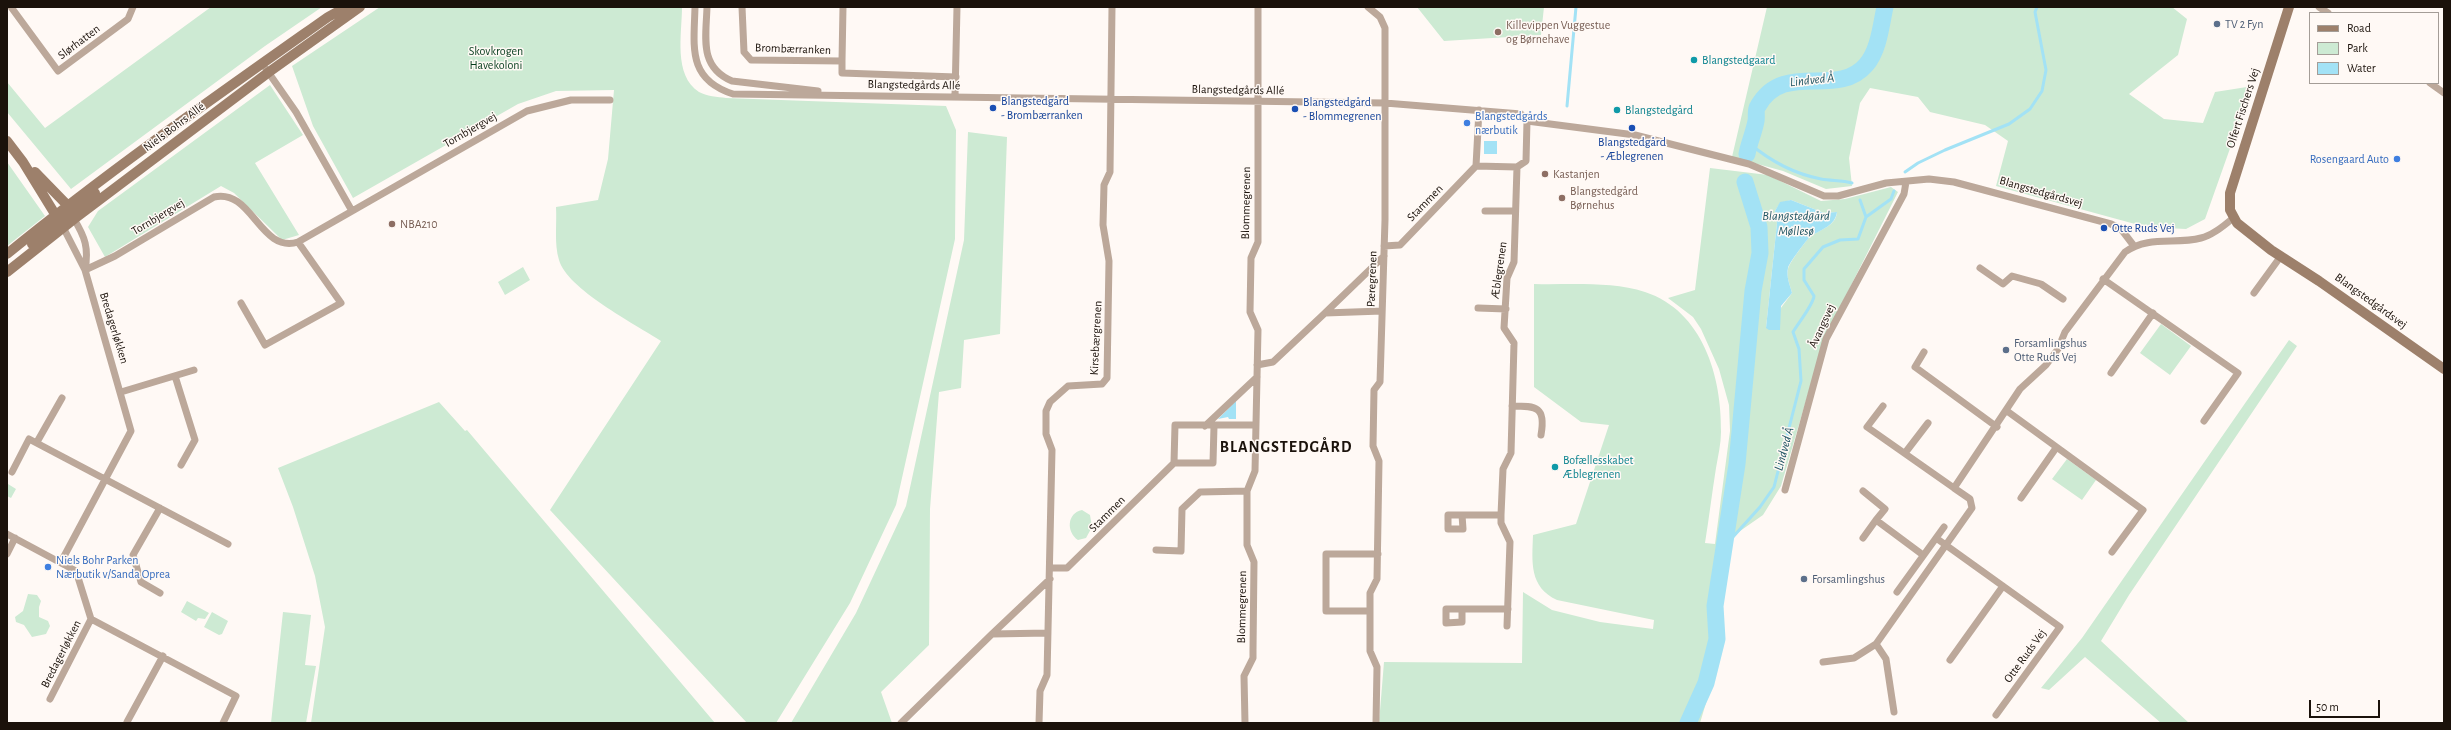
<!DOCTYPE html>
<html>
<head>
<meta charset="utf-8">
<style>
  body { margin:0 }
  #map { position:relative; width:2451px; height:730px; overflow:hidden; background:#fff9f5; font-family:"Alegreya Sans",sans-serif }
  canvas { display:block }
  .frame { position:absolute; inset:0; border:8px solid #1b120b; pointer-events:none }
  .legend { position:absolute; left:2309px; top:12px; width:130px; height:72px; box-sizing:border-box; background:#fff9f5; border:1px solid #a49d97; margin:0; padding:5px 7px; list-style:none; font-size:12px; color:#1b120b }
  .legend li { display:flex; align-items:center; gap:8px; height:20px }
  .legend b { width:20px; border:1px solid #a49d97 }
  .scale { position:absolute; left:2309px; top:700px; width:71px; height:18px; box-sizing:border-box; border:2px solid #1b120b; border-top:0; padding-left:5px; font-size:12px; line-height:14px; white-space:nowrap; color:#1b120b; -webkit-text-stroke:3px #fff9f5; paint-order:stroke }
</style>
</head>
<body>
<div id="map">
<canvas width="2451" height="730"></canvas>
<div class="frame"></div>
<ul class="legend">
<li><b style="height:5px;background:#9d806b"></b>Road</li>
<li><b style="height:11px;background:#cdead3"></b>Park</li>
<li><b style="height:11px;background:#a3e2f5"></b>Water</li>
</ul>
<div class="scale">50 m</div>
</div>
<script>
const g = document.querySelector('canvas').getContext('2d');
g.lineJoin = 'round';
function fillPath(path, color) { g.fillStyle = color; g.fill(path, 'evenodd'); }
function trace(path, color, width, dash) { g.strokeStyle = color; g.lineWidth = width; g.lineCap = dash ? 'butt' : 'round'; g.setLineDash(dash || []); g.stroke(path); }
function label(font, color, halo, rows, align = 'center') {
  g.font = font + ' "Alegreya Sans",sans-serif'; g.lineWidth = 3; g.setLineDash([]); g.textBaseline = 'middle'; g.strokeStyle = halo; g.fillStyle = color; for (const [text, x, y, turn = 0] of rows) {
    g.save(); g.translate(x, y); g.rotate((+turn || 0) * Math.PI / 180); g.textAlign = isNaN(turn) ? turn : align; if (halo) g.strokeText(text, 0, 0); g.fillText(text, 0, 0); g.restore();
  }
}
const green = new Path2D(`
  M 211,7 L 322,7 L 265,46 L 71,189 L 7,112 L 7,82 L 45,128 Z
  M 380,7 L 682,7 C 682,34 673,75 699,92 C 706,96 718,97 726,98 L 946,106 L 956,130 L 955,239 L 896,505 L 850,603 L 776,723 L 747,723 L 550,510 L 661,341 C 635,324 567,289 559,260 C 554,244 557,224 556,207 L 598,200 L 608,159 L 614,90 L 556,91 L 518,104 L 353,198 L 313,126 L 292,66 Z
  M 1417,7 L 1544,7 L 1541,35 L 1444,41 Z
  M 1767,7 L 2172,7 L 2187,19 L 2178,55 L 2129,94 L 2164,119 L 2203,123 L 2215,92 L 2247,87 L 2239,123 L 2205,219 L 2186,229 L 2146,227 L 1996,186 L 2008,141 L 1985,125 L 1930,112 L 1918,97 L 1870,88 L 1860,103 L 1849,158 L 1852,186 L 1826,189 L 1783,171 L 1732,157 Z
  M 270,85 L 303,135 L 255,163 L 299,235 L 282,240 L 234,193 L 221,186 L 105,257 L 88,227 L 98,211 Z
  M 968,132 L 1007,137 L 1000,334 L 964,340 L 961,388 L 939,392 L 930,509 L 929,645 L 881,692 L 892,723 L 791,723 L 856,613 L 906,506 L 964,240 Z
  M 7,162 L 45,216 L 7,246 Z
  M 1710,168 L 1768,175 L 1821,201 L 1845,199 L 1891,187 L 1898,192 L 1824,339 L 1781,486 L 1763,515 L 1720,545 L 1710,631 L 1720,656 L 1700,723 L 1379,723 L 1384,662 L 1522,663 L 1523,592 L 1552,610 L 1600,622 L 1653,629 L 1654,620 L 1557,600 C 1529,587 1532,562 1533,535 L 1576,524 L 1609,425 L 1581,422 L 1534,387 L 1534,284 C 1569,285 1611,281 1645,292 C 1703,311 1722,377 1721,432 C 1721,444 1718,456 1716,468 C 1712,493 1709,518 1705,543 L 1715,544 L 1730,431 L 1729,405 L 1719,369 L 1701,329 L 1693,317 L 1668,298 L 1695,290 ZM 1791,200 L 1824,213 L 1837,212 C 1836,226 1821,229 1811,236 C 1807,239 1789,263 1788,269 C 1786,277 1790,285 1792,293 L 1766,328 L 1777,223 L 1775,211 L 1780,203 Z
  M 523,267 L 530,280 L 505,295 L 498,282 Z
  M 2161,324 L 2191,346 L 2170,375 L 2140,353 Z
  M 2289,340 L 2297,346 L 2129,595 L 2101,641 L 2189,723 L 2161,723 L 2085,657 L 2049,690 L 2041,688 L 2082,638 Z
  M 439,402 L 465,431 L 467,430 L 715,723 L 311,723 L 325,627 L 315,576 L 293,507 L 278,468 Z
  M 2067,459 L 2096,480 L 2082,500 L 2052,479 Z
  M 8,484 L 16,489 L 11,498 L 7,496 Z
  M 1082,510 L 1090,515 L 1092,527 L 1086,538 L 1078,540 C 1066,532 1067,513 1082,510 Z
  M 28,594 L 37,595 L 41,601 L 39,607 L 39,617 L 48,621 L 50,626 L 46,634 L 32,637 L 24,625 L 16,622 L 15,617 L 23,611 Z
  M 187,601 L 209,613 L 205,619 L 198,618 L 196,621 L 181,612 Z
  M 212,612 L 228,621 L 222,634 L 219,635 L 204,627 Z
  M 283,612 L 311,615 L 305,665 L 316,666 L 306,723 L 271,723 Z`);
const water = new Path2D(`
  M 1484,141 L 1497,141 L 1497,154 L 1484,154 Z
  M 1791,200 L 1824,213 L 1837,212 C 1835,226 1822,229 1811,236 C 1807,239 1789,263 1788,268 C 1786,277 1790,285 1792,293 L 1781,306 L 1780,330 L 1769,330 L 1766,328 L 1777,223 L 1775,211 L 1780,202 Z
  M 1236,401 L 1236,419 L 1229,419 L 1228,417 L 1218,419 Z`);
const stream = new Path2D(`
  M 1567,106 L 1576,7
  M 1749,143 C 1769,160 1795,174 1821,179 C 1832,181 1842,180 1852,183
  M 1905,172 L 1918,163 L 1945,150 L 2009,124 L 2030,109 L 2042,91 L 2046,70 L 2035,12 L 2037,7
  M 1866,217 L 1891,199 L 1894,191
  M 1723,548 L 1760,507 L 1774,487 L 1801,381 L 1799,349 L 1793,332 C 1799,322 1813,305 1814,296 L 1804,280 L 1804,269 L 1823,247 L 1840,240 L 1858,239 L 1866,217 L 1860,200`);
const river = new Path2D(`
  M 1747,154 C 1749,143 1754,132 1756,121 C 1757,116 1755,110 1758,106 C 1784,60 1837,99 1866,65 C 1879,50 1881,25 1885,7
  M 1688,723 L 1706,683 L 1717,639 L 1715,606 L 1737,464 L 1753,291 L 1760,253 L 1759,227 L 1745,182`);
const street = new Path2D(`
  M 11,7 L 58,71 L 128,19 L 133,7
  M 695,7 C 694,47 687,79 733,94 L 1385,103 L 1521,114 L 1527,121 L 1635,135 L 1749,164 L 1824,196 L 1838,196 L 1886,183 L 1929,179 L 1954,182 L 2111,224 L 2121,229 L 2134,246
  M 707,7 C 706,38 699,67 732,81 L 818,91
  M 742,7 L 744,52 L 751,60 L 842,61 L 842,73 L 956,77
  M 1368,7 L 1380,17 L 1385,28 L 1385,220 L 1380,382 L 1374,390 L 1373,446 L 1379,461 L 1377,579 L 1370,593 L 1370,651 L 1377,667 L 1376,723
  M 2319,7 L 2328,13
  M 842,61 L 843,7
  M 266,69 L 296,112 L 352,211
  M 2430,83 L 2444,93
  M 955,96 L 957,7
  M 1476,166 L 1479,110
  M 1485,211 L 1515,211
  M 74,219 C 85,237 89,248 85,270
  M 1384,246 L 1400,245 L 1476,166 L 1517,167 L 1526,161 L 1527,121
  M 1980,268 L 2003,284 L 2012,276 L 2041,284 L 2063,299
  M 85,270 L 115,256 L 214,197 C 252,188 260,254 298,242 L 527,111 L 571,100 L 610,100
  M 2103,279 L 2238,373 L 2204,421
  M 2254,293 L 2281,256
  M 241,303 L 265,345 L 341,303 L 298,242
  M 1478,308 L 1506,309
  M 1325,313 L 1384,256
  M 1924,352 L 1915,367 L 1997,427
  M 1257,365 L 1273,362 L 1325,313 L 1382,311
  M 2111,373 L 2153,313
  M 175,376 L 195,440 L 181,465
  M 121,392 L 194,370
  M 1512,406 C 1537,406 1546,407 1541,435
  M 1883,406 L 1867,427 L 1954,488
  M 2007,411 L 2143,510 L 2112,552
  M 1205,426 L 1257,377
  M 37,442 L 62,398
  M 1905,453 L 1928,423
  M 1174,463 L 1213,463 L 1214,426
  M 12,472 L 29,439 L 228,544
  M 1785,490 L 1826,339 L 1904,194 L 1906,182
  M 1863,491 L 1885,509 L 1876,520
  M 2021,498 L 2056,448
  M 160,508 L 133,555 L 141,582 L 160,593
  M 1462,515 L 1463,529 L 1448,529 L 1448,515 L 1501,515
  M 7,534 L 76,571 L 91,619 L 236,696 L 223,723
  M 1863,538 L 1876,520 L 1923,555
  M 1936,538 L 2060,627 L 1996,715
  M 1156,550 L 1181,551 L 1182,509 L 1200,492 L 1247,491
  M 7,554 L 15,538
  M 61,562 L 131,431 L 85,270 L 63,227
  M 1050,568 L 1067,568 L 1174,463 L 1175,425 L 1256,425
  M 1897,592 L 1944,527
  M 1462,609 L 1462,622 L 1446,623 L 1446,609 L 1508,609
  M 1370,611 L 1326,611 L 1326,554 L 1378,554
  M 1507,626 L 1510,542 L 1501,523 L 1501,515 L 1503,469 L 1511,453 L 1514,343 L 1504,328 L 1507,278 L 1514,262 L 1517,167
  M 992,634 L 1050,579
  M 1950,660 L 2003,586
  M 1823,662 L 1854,658 L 1876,644
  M 50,699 L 91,619
  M 1894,712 L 1886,659 L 1876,644 L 1972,508 L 1970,499 L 1954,488 L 2020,389 L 2046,365 L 2058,349 L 2065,332 L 2125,252 C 2149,235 2175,245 2201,238 C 2213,235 2224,226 2233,218
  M 127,722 L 163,656
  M 901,723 L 992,634 L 1048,633
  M 1039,723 L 1040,691 L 1047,675 L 1052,450 L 1046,434 L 1046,411 L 1050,402 L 1068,386 L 1102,384 L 1107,378 L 1109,261 L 1103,225 L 1104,185 L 1110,172 L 1112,7
  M 1245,723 L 1244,676 L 1253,658 L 1253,650 L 1254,562 L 1247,545 L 1247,491 L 1255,471 L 1258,330 L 1250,312 L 1251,258 L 1258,242 L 1258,7`);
const secondary = new Path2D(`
  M 2289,7 L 2230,193 L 2230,210 L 2237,223 L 2271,250 L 2319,281 L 2444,369
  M 7,141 L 23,162 L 58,219
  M 35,172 L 71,209
  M 65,224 L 72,211 L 95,193
  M 32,244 L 59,221 L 62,215
  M 7,254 C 110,170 219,94 328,17 L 346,7
  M 7,272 L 74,219 L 269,72 L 360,7`);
const markers = [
  [2217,24,4,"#5c6f8a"],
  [1498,32,4,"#8d6e63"],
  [1694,60,4,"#0f9aa8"],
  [993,108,4,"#1a4fb4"],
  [1295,109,4,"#1a4fb4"],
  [1617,110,4,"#0f9aa8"],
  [1467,123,4,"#3f7fe0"],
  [1632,128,4,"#1a4fb4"],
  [2397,159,4,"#3f7fe0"],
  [1545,174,4,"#8d6e63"],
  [1562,198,4,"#8d6e63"],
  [392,224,4,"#8d6e63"],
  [2104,228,4,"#1a4fb4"],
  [2006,350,4,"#5c6f8a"],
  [1555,467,4,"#0f9aa8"],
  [48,567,4,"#3f7fe0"],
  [1804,579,4,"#5c6f8a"]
];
const serviceNames = [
  ["TV 2 Fyn",2225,24],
  ["Forsamlingshus",2014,343],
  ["Otte Ruds Vej",2014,357],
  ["Forsamlingshus",1812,579]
];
const educationNames = [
  ["Killevippen Vuggestue",1506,25],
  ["og Børnehave",1506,39],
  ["Kastanjen",1553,174],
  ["Blangstedgård",1570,191],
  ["Børnehus",1570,205],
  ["NBA210",400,224]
];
const streetNames = [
  ["Slørhatten",79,42,-37],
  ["Brombærranken",793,49,2],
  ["Blangstedgårds Allé",914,85,1],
  ["Blangstedgårds Allé",1238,90,1],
  ["Olfert Fischers Vej",2243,108,-72],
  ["Niels Bohrs Allé",174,127,-37],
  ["Tornbjergvej",470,130,-30],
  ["Blangstedgårdsvej",2041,192,16],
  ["Blommegrenen",1246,203,-89],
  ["Stammen",1425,203,-46],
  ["Tornbjergvej",158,217,-31],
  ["Æblegrenen",1499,270,-82],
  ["Pæregrenen",1372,279,-88],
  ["Blangstedgårdsvej",2371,301,36],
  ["Åvangsvej",1822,326,-65],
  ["Bredagerløkken",114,328,73],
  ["Kirsebærgrenen",1096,338,-87],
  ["Stammen",1107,514,-45],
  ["Blommegrenen",1242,607,-89],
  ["Bredagerløkken",61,654,-63],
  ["Otte Ruds Vej",2025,656,-54]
];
const parkNames = [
  ["Skovkrogen",496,51],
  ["Havekoloni",496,65]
];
const cultureNames = [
  ["Blangstedgaard",1702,60],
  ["Blangstedgård",1625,110],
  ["Bofællesskabet",1563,460],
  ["Æblegrenen",1563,474]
];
const transitNames = [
  ["Blangstedgård",1001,101],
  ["- Brombærranken",1001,115],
  ["Blangstedgård",1303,102],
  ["- Blommegrenen",1303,116],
  ["Blangstedgård",1632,142,"center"],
  ["- Æblegrenen",1632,156,"center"],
  ["Otte Ruds Vej",2112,228]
];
const shopNames = [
  ["Blangstedgårds",1475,116],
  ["nærbutik",1475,130],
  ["Rosengaard Auto",2389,159,"right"],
  ["Niels Bohr Parken",56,560],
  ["Nærbutik v/Sanda Oprea",56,574]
];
const waterNames = [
  ["Lindved Å",1812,80,-6],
  ["Blangstedgård",1796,216],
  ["Møllesø",1796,231],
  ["Lindved Å",1784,449,-75]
];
const districtNames = [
  ["BLANGSTEDGÅRD",1286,447]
];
fillPath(green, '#cdead3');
fillPath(water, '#a3e2f5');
trace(stream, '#a3e2f5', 3);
trace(river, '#a3e2f5', 17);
trace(street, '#bca89a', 7);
trace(secondary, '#9d806b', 10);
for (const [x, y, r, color] of markers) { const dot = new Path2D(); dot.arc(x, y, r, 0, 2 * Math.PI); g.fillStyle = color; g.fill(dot); trace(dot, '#fff9f5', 1.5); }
label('12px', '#4e5e75', '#fff9f5', serviceNames, 'left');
label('12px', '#785e54', '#fff9f5', educationNames, 'left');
label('12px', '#1b120b', '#fff9f5', streetNames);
label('12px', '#043b1b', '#fff9f5', parkNames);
label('12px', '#0d838f', '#fff9f5', cultureNames, 'left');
label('12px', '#164399', '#fff9f5', transitNames, 'left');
label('12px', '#366cbe', '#fff9f5', shopNames, 'left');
label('italic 13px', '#225664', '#fff9f5', waterNames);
g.letterSpacing = '1px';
label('bold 16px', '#1b120b', '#fff9f5', districtNames);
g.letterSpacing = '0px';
</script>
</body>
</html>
